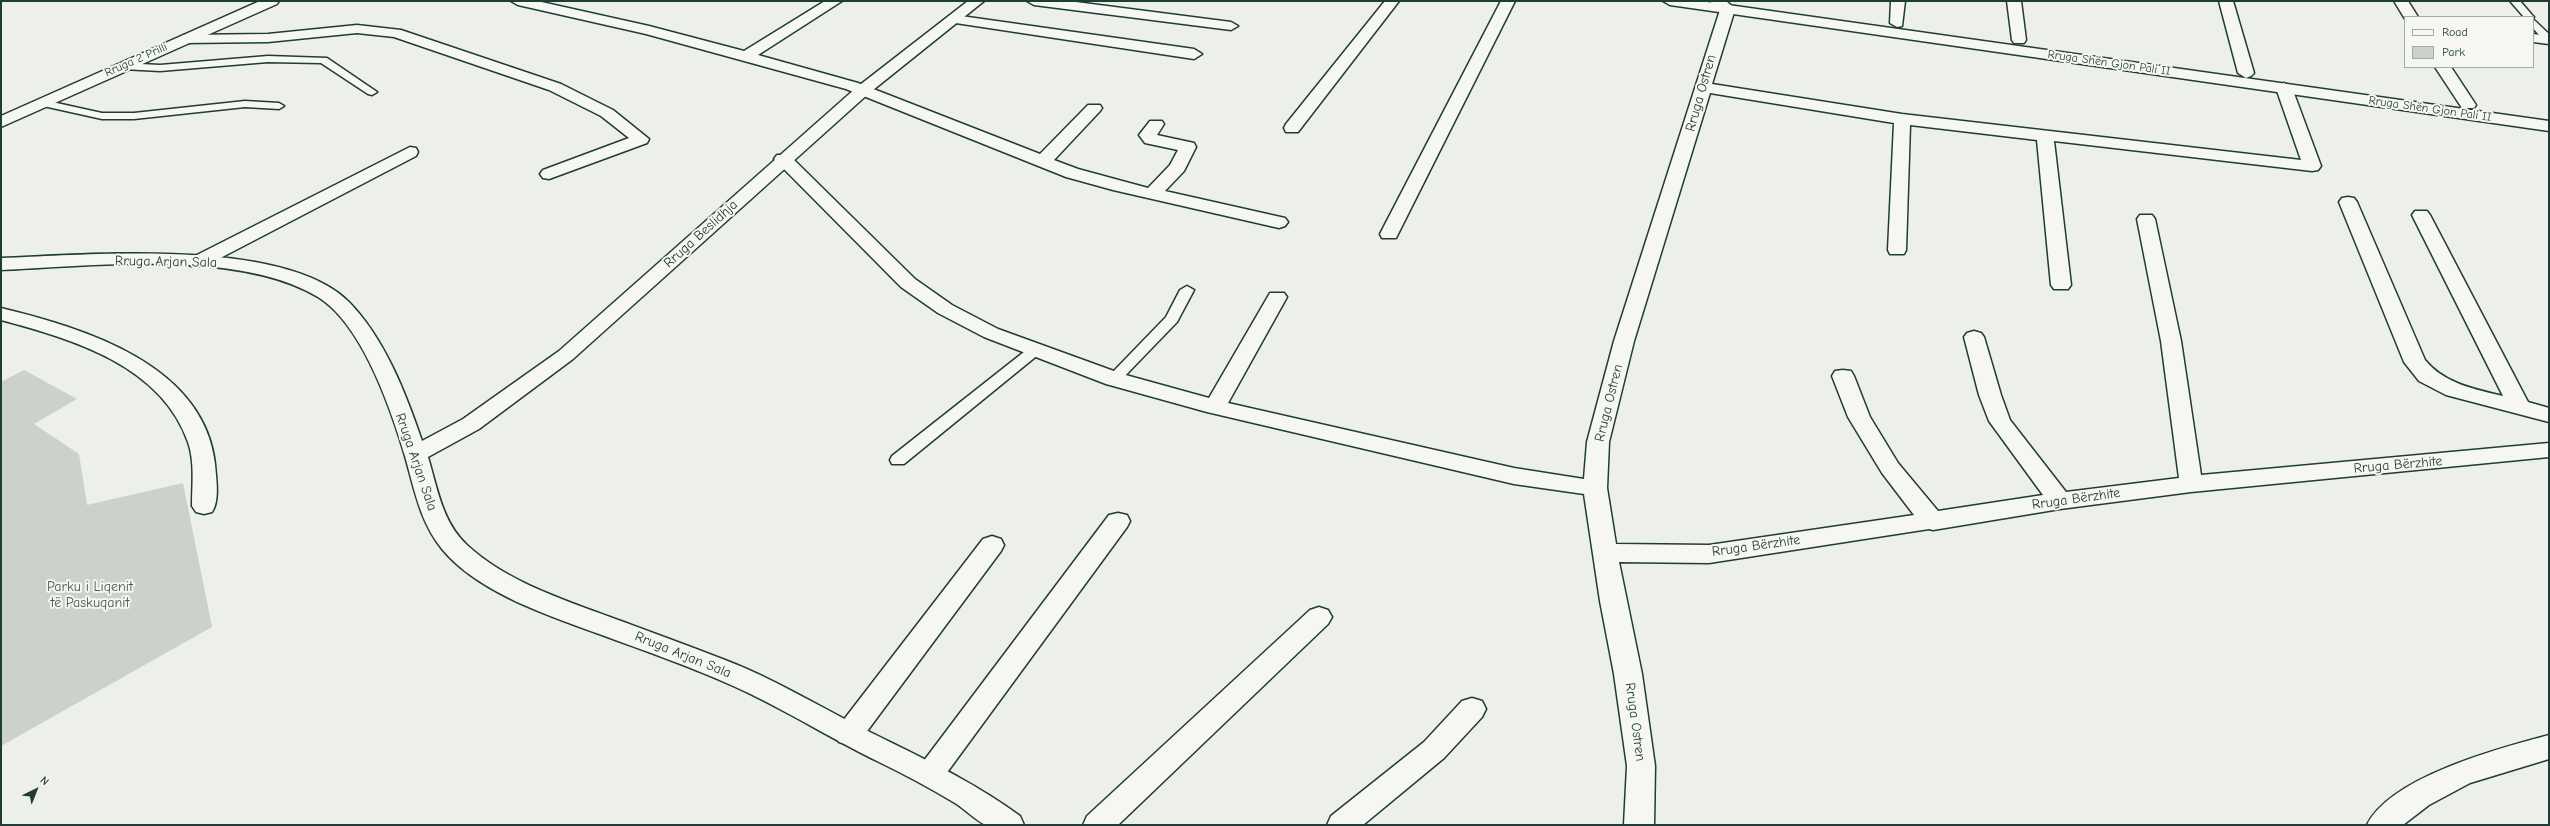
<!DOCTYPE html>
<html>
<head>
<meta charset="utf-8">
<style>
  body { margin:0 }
  #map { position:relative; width:2550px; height:826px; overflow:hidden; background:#edefea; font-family:"Comic Neue",sans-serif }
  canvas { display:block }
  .frame { position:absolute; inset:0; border:2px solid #1f3d34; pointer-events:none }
  .legend { position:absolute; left:2404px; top:16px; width:130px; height:52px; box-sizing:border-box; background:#f6f6f2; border:1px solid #a0aca6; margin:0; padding:5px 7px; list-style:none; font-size:12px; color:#1f3d34 }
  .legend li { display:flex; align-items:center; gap:8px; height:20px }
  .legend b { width:20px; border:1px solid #a0aca6 }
  .north { position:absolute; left:16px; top:770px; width:40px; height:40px; -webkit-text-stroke:3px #f6f6f2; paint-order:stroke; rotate:43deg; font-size:11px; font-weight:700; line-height:16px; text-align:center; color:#1f3d34 }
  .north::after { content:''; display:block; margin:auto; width:14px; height:18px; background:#1f3d34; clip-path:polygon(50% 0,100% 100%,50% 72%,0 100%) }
</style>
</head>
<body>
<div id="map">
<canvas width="2550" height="826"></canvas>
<div class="frame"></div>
<ul class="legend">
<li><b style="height:5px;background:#f6f6f2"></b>Road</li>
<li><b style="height:11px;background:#cbd2cc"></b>Park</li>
</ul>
<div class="north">N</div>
</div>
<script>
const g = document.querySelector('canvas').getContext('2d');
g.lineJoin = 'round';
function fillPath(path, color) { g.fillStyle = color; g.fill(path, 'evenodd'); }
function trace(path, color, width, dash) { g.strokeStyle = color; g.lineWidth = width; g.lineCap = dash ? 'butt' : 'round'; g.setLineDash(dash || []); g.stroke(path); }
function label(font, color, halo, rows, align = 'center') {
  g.font = font + ' "Comic Neue",sans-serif'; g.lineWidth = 4; g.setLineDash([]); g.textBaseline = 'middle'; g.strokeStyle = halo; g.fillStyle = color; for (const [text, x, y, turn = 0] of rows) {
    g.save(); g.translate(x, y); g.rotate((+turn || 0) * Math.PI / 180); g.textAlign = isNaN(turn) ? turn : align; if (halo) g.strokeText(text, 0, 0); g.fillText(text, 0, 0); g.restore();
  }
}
const green = new Path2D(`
  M 24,370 L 77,399 L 34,424 L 79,454 L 87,505 L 183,483 L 212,627 L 1,746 L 1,382 Z`);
const lane = new Path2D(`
  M 2510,1 L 2520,1 L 2532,15 L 2534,17 L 2533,18 L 2524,17 Z
  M 2533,19 L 2549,34 L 2549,42 L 2544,41 L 2533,28 Z
  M 268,56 L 327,58 L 377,92 L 372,95 L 368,94 L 321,63 L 268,62 L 160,71 L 122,69 L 117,66 L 122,63 L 160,65 Z
  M 43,100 L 102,113 L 134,113 L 245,101 L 279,103 L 284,106 L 279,109 L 245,107 L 134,119 L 102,119 L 39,105 L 38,103 Z
  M 1187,286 L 1194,290 L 1177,322 L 1119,382 L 1109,382 L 1107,379 L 1109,376 L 1166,317 L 1180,290 Z
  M 1034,347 L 1039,348 L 1041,351 L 1039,354 L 904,464 L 892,464 L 890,460 L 892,456 L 1029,348 Z`);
const street = new Path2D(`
  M 511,1 L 537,1 L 649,26 L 744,51 L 825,1 L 842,1 L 758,55 L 858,83 L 1040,154 L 1088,105 L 1100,105 L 1102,108 L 1100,111 L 1054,160 L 1078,169 L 1148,188 L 1170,165 L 1178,150 L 1145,143 L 1139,135 L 1150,121 L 1162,121 L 1164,124 L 1157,135 L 1194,143 L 1196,147 L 1184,171 L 1165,191 L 1285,218 L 1288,222 L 1285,226 L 1279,228 L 1113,190 L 1066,177 L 846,89 L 646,34 L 518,5 Z
  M 1027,1 L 1068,1 L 1231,22 L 1238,26 L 1231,30 L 1034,5 Z
  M 1385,1 L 1399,1 L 1298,132 L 1286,132 L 1284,128 L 1286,124 Z
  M 1501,1 L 1515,1 L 1398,234 L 1396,238 L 1382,238 L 1380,234 Z
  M 1709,1 L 1726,1 L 1735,9 L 1712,84 L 1902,114 L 2301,160 L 2276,88 L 2284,83 L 2292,88 L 2321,166 L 2318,170 L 2312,171 L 2054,141 L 2071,285 L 2068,289 L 2054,289 L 2051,285 L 2037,140 L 1910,125 L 1906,250 L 1904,254 L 1890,254 L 1888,250 L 1894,123 L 1710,93 L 1634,341 L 1609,442 L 1607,488 L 1616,544 L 1709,545 L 1914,515 L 1882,473 L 1848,417 L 1832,376 L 1835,371 L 1843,370 L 1851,371 L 1854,376 L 1870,417 L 1898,463 L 1938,511 L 2043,495 L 1989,421 L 1979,395 L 1964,337 L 1967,333 L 1974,331 L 1981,333 L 1984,337 L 2001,395 L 2010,420 L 2066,492 L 2179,478 L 2161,341 L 2137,219 L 2140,215 L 2152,215 L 2155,219 L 2181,341 L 2201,475 L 2549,443 L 2549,457 L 2191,492 L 2060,509 L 1933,530 L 1929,529 L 1709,563 L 1619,562 L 1642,674 L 1655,766 L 1654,825 L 1624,825 L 1627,766 L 1614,674 L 1600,601 L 1584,494 L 1514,484 L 1207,412 L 1106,384 L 984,337 L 938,313 L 901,287 L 774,159 L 777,155 L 789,155 L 915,279 L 952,305 L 998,329 L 1122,374 L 1209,398 L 1270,293 L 1284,293 L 1287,297 L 1228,403 L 1514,468 L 1584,479 L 1587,442 L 1614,341 L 1720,10 Z
  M 1891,1 L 1905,1 L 1902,26 L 1897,27 L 1890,23 Z
  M 2007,1 L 2021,1 L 2026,40 L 2024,43 L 2014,43 L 2012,40 Z
  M 2219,1 L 2233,1 L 2254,73 L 2251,76 L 2246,78 L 2238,73 Z
  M 2394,1 L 2408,1 L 2418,17 L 2405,19 Z
  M 954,15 L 1194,49 L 1202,54 L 1194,59 L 949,22 L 947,19 L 949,16 Z
  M 357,25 L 401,30 L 561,84 L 613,110 L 649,139 L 647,143 L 549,179 L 543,178 L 540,174 L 543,170 L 629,138 L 601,116 L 549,90 L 394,37 L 357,33 L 268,42 L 184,43 L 177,39 L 184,35 L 268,34 Z
  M 2533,34 L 2549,36 L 2549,44 L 2533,42 Z
  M 2435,67 L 2451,67 L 2476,105 L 2474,108 L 2462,108 Z
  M 410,147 L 416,148 L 418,152 L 416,156 L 205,266 L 191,266 L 188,262 L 191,258 Z
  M 2348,197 L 2354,198 L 2357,202 L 2425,360 C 2445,384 2474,389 2503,396 L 2412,215 L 2415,211 L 2427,211 L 2430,215 L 2528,402 L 2549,408 L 2549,422 L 2446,395 L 2419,381 L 2404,362 L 2339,202 L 2342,198 Z
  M 1,308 C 83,328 204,364 215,464 C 216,478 220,500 212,512 L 204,514 L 196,512 L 192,506 C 192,485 195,462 188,442 C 161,365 72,339 1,320 Z
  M 1118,513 L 1127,515 L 1130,521 L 1127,527 L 940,782 L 930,786 L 920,782 L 916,774 L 920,766 L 1109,515 Z
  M 992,536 L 1001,539 L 1004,545 L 1001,551 L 859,742 L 849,745 L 839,742 L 835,734 L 839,726 L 983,539 Z
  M 1319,607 L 1328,610 L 1332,617 L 1328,624 L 1118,825 L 1083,825 L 1087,816 L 1310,610 Z
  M 1472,698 L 1482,701 L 1486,709 L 1482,717 L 1444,758 L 1363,825 L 1327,825 L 1331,816 L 1424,742 L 1462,701 Z
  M 2549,735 L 2549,759 L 2470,783 L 2429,805 L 2403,825 L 2367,825 C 2390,777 2500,748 2549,735 Z`);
const secondary = new Path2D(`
  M 260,1 L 279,1 L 277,4 L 1,127 L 1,116 Z
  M 968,1 L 984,1 L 868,94 L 573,359 L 479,429 L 428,457 C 437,487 442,522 467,545 C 506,581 561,599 610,617 C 648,631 687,645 725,660 C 772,678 815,704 860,727 C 915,755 970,779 1020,816 L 1024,825 C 1013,825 996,826 986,825 C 976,821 965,809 955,803 C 930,788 904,774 877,761 C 828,737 781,707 731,685 C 689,666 645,651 602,635 C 550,616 478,593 442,549 C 420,522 414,488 405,456 C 391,409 362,324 318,297 C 238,249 93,266 1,270 L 1,258 C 89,255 284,237 349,302 C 385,339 406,394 422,441 L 463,419 L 559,351 L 856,88 Z
  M 1663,1 L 1700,1 L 2549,121 L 2549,131 L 1670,5 Z`);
const farStreetnames = [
  ["Rruga 2 Prilli",136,60,-24],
  ["Rruga Shën Gjon Pali II",2109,63,8],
  ["Rruga Shën Gjon Pali II",2430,109,8]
];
const streetNames = [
  ["Rruga Ostren",1701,93,-74],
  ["Rruga Beslidhja",701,234,-42],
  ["Rruga Arjan Sala",166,262,1],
  ["Rruga Ostren",1609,403,-76],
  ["Rruga Arjan Sala",416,462,71],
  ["Rruga Bërzhite",2398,465,-5],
  ["Rruga Bërzhite",2076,499,-8],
  ["Rruga Bërzhite",1756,546,-8],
  ["Rruga Arjan Sala",683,655,22],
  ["Rruga Ostren",1635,722,82]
];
const parkNames = [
  ["Parku i Liqenit",90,587],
  ["të Paskuqanit",90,603]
];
fillPath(green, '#cbd2cc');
trace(lane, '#1f3d34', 3);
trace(street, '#1f3d34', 3);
trace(secondary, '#1f3d34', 3);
fillPath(lane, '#f6f6f2');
fillPath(street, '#f6f6f2');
fillPath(secondary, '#f6f6f2');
label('12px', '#1f3d34', '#f6f6f2', farStreetnames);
label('14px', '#1f3d34', '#f6f6f2', streetNames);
label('14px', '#415b52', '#f6f6f2', parkNames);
</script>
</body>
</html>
